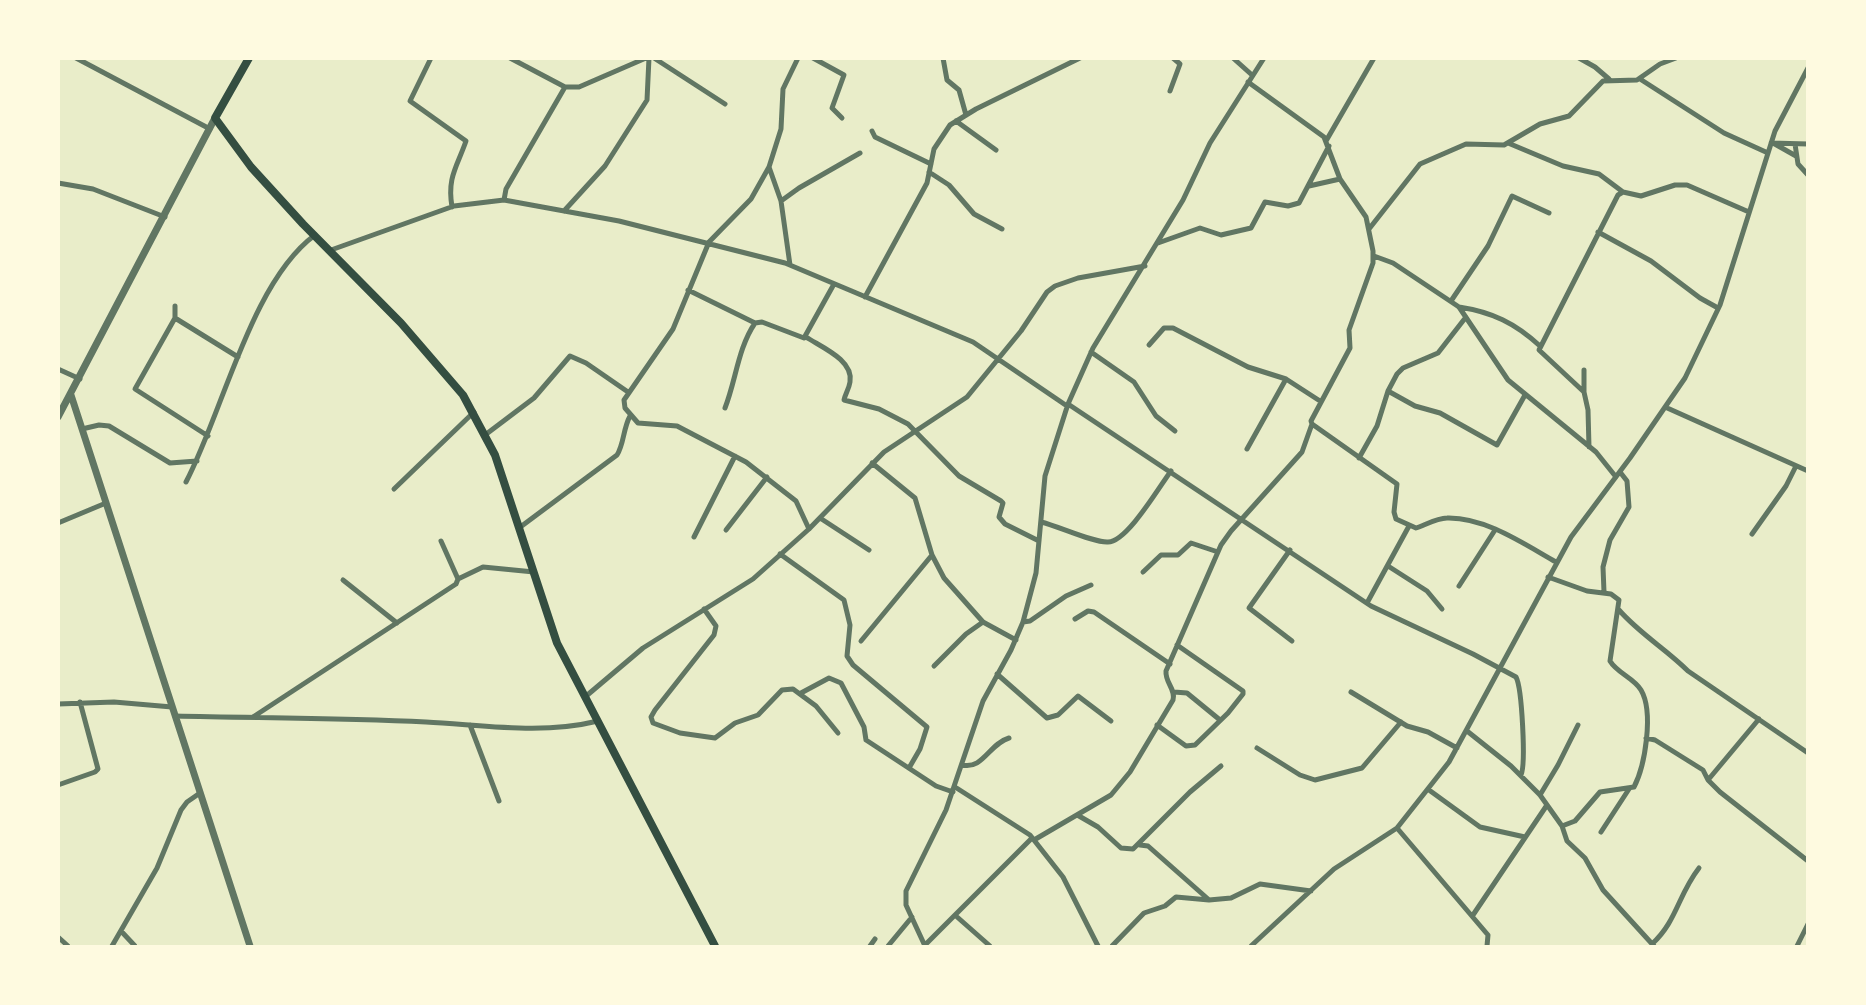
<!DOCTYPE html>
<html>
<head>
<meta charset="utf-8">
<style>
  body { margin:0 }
  #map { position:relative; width:1866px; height:1005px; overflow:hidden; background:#e9edc9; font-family:Manrope,sans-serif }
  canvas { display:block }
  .frame { position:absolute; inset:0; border:60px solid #fefae0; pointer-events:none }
</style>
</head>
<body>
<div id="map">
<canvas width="1866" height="1005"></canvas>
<div class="frame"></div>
</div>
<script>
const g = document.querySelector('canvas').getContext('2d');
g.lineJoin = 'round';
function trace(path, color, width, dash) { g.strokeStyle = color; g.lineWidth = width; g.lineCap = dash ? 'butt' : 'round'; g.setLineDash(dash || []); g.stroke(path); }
const minor = new Path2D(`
  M 76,58 L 210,129
  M 431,58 L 410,101 L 466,141 C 457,167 447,177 452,207
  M 654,58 L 725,104
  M 798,58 L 783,89 L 781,129 L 769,167 L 751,199 L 709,242 L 673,329 L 624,400 L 625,408 L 638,423 L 677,426 L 746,462 L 796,501 L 809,529
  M 813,58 L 844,75 L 832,108 L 842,118
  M 943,58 L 947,80 L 959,90 L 966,115
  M 1233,58 L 1252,75
  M 1579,58 L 1595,67 L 1609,79
  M 1640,79 L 1724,133 L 1768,153
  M 1248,82 L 1324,137 L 1340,179 L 1366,217 L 1373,251 L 1373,263 L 1349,330 L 1350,348 L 1311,421 L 1312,424
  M 565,87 L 579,87 L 646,58
  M 1170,91 L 1180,64 L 1173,58
  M 956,121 L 996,150
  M 872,131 L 875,137 L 931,164
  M 1326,141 L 1374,58
  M 1508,143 L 1563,166 L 1599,174 L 1623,192
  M 1771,143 L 1808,144
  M 1773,143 L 1796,156
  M 1795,144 L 1798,164 L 1808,175
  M 769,167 L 781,201 L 790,265
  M 929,172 L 949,185 L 974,214 L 1002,229
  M 58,183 L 93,189 L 165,217
  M 1309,186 L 1340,179
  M 504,200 L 506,189 L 565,87 L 510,58
  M 781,201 L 799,188 L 860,153
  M 564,211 L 605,166 L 647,100 L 649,58
  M 1369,229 L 1420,164 L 1466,144 L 1504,145 L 1540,124 L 1569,116 L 1603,81 L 1637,80 L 1660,64 L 1676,58
  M 1598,232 L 1651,261 L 1700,298 L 1718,308
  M 1158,243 L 1200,228 L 1221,235 L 1251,228 L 1265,202 L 1288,206 L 1299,203 L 1329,146
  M 331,250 L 454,206 L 504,200 L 619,221 L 785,263 L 973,342 L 1067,406
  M 1374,256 L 1393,263 L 1459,307 L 1508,380 L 1596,452 L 1616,477
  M 688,290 L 755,323
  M 865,297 L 927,183 L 934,149 L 950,125 L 976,109 L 1080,58
  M 1451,301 L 1488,246 L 1512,196 L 1549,213
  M 1459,307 C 1492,312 1515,323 1540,346
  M 175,318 L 175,306
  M 806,337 C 821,347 854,360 850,382 C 849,389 845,394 844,400 L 879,409 L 908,424 L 959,476 L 1001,501 L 1003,503 L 999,517 L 1005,524 L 1039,541
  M 1149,345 L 1164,328 L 1173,328 L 1248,367 L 1286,379 L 1320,401
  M 1091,352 L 1134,382 L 1156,416 L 1175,431
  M 58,369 L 80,379
  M 1388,391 L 1415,406 L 1440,413 L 1497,445 L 1525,395
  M 1584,392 L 1584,370
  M 1068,404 L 1371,606 L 1473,654 L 1516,677 C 1522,688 1526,764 1521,775
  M 1665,407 L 1808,471
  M 725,408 C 736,380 738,348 755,323 L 762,322 L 804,338 L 834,284
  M 82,429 L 99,425 L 109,426 L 170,463 L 197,461
  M 485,435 L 534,398 L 570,356 L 586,363 L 628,392
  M 208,436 L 135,389 L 175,318 L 238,357
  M 1589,447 L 1588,410 L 1584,392 L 1539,350 L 1618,195 L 1623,192 L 1641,196 L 1675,185 L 1687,185 L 1749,212
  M 1247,449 L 1286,379
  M 1359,458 L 1377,426 L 1388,391 L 1397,374 L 1403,368 L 1438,353 L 1466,317
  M 872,463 L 915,498 L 932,555 L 944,578 L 983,622 L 1016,640
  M 186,482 C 223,412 251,282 315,235
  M 394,489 L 474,412
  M 820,518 L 869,550
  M 1041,522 C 1058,526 1094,543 1108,542 C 1127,542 1159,487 1171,471
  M 58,523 L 106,503
  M 519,528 L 617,455 C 624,444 623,429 630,416
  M 726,530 L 767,477
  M 1752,534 L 1786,486 L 1796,466
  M 694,537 L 735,456
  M 1290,550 L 1249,608 L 1292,641
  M 780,554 L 844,600 L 850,625 L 847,656 L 853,665 L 927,727 L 920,749 L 909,768
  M 1388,566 L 1427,591 L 1442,609
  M 1143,572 L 1161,555 L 1178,555 L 1191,543 L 1218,552
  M 1548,577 L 1587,591 L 1611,594 L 1619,600 L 1610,661 C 1617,673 1634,678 1641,690 C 1654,712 1645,766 1634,787 L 1600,792 L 1575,821 L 1562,826
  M 458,579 L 483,567 L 534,572
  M 343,580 L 397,623
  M 1459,586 L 1495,530
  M 1604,592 L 1603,567 L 1610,540 L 1629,507 L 1627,481 L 1620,472
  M 1367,603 L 1409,526
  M 704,609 L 716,626 L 714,635 L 655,710 L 651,717 L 653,723 L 680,733 L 715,738 L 735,723 L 758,715 L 782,690 L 793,689 L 816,706 L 838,733
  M 1619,610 C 1640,634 1666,649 1688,671 L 1808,753
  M 1075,619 L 1088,611 L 1094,612 L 1170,664
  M 1023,622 L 1030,621 L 1066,596 L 1091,585
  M 861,641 L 932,555
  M 934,666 L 966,634 L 983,622
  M 997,674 L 1047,718 L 1058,715 L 1078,696 L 1111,721
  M 1174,692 L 1187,693 L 1220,720
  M 1351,692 L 1407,726 L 1428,732 L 1457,748
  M 801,693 L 829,678 L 841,683 L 864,727 L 866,740 L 936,786 L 953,792
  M 585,697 L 643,648 L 753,579 L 809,529 L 884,452 L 967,397 L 1021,331 L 1047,292 L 1055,286 L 1078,278 L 1145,266
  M 58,704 L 114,702 L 172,707
  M 175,716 C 259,718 343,718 426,722 C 484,725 541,735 598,721
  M 253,717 L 456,584 L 458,579 L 441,541
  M 470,725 L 499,801
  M 1157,725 L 1186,746 L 1195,745 L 1228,713 L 1243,694 L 1243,691 L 1177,645
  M 1467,731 L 1511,766 L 1540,795 L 1562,826 L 1567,841 L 1585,858 L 1603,890 L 1654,946
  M 1646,738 L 1655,740 L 1703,770 L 1708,780 L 1720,792 L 1808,861
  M 1257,748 L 1300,775 L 1315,780 L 1362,768 L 1401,722
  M 962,765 C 983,770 989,744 1009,738
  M 1708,780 L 1759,719
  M 58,785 L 95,772 L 98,769 L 80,702
  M 955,787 L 1030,835 L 1063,877 L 1098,946
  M 1429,790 L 1480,827 L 1525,837
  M 1540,795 L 1558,765 L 1578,725
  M 1079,816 L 1098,827 L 1121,848 L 1133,849 L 1190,792 L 1221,766
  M 1397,828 L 1488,935 L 1487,946
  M 1601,832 L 1629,789
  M 1034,840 L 1111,795 L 1130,772 L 1173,700 C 1176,689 1165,683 1166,671 L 1221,545 L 1231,531 L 1302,452 L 1312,424 L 1397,484 L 1394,512 L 1396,519 L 1416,528 C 1425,525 1437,518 1447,518 C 1485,517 1524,544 1556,562
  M 1140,845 L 1148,846 L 1208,899
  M 1473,915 L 1547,805
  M 956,916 L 990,946
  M 121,931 L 135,946
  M 58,937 L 68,946
  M 1652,944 C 1677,921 1678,895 1699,868
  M 925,945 L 1032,838
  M 112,946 L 157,868 L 181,810 L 187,802 L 200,793
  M 870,946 L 875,939
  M 888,946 L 912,917
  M 925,946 L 906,905 L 906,891 L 946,810 L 983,701 L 1011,650 L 1023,622 L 1036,573 L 1045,476 L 1068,404 L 1093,348 L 1183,200 L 1210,143 L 1264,58
  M 1112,946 L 1144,913 L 1165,906 L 1176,897 L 1209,900 L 1231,898 L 1260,884 L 1311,891
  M 1251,946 L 1334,869 L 1397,828 L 1449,762 L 1571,537 L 1630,458 L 1685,378 L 1720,305 L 1775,131 L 1808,68
  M 1797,946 L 1808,924`);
const tertiary = new Path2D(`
  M 71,395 L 250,946
  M 58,417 L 215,118`);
const secondary = new Path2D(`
  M 249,58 L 215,118 L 251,167 L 303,224 L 401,323 L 463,395 L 495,455 L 557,643 L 715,946`);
trace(minor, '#617663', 5);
trace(tertiary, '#617663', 7);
trace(secondary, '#344e41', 8);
</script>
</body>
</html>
